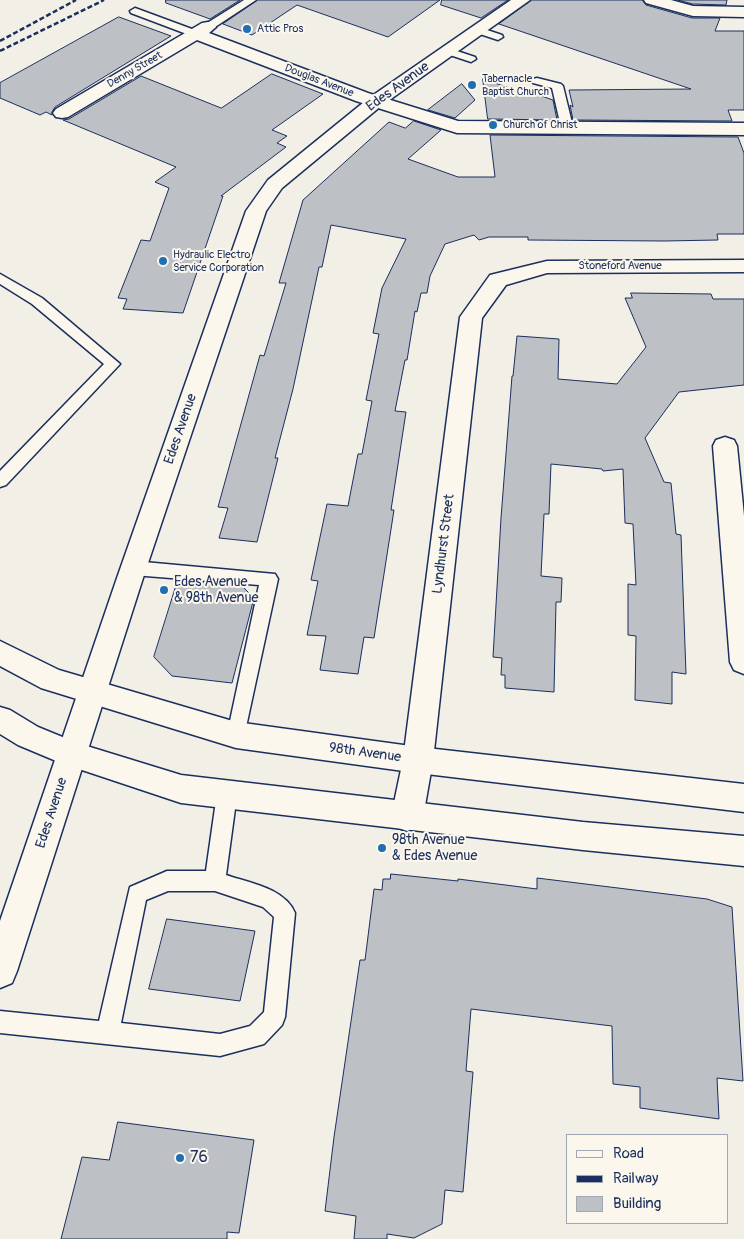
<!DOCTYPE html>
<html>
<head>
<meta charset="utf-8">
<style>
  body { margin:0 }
  #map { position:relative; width:744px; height:1239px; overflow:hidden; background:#f2efe6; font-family:Pangolin,sans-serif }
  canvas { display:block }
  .legend { position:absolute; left:566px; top:1134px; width:162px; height:90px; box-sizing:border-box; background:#fbf7ec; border:1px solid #a1a7b3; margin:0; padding:6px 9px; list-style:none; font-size:15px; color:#1b2f5e }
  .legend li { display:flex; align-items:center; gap:10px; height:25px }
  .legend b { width:25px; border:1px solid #a1a7b3 }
</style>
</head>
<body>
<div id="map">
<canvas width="744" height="1239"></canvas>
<ul class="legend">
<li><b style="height:6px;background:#fbf7ec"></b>Road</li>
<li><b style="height:6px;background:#1b2f5e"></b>Railway</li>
<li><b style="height:14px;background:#bdc0c4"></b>Building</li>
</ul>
</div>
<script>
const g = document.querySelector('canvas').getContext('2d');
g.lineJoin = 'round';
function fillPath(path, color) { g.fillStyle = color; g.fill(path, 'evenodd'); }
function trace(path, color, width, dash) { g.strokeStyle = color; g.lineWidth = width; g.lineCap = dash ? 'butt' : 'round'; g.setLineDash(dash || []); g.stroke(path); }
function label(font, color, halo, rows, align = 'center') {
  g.font = font + ' Pangolin,sans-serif'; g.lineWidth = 4; g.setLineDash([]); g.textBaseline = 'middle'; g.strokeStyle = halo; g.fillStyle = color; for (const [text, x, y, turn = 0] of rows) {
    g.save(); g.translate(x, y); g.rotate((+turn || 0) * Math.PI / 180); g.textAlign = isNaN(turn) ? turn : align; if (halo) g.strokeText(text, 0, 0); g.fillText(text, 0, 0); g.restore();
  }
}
const building = new Path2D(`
  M 166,0 L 240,0 L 210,19 L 166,3 Z
  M 258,0 L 440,0 L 388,37 L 297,5 L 252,35 L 223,24 Z
  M 442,0 L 508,0 L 481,18 L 441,5 Z
  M 532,0 L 642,0 L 646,5 L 692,18 L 720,18 L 715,31 L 744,31 L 744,110 L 728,110 L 732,121 L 573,120 L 570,105 L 573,107 L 569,90 L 691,89 L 499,24 Z
  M 678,0 L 727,0 L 726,5 L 693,4 Z
  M 119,17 L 171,36 L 55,107 L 52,112 L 52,115 L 46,112 L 40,115 L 0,98 L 0,83 Z
  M 272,74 L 323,94 L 272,130 L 287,136 L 277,143 L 286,147 L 221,196 L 223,196 L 183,313 L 123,309 L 127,299 L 118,298 L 141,240 L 150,241 L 169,188 L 155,182 L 176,167 L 63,120 L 69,119 L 141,76 L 221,108 Z
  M 483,79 L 530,95 L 533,93 L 553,100 L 557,120 L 488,119 Z
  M 462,84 L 475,100 L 455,118 L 428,110 Z
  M 414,121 L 441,130 L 408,159 L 458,177 L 495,177 L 490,135 L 738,137 L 744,153 L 744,234 L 717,234 L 718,240 L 664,241 L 528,240 L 528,237 L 489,237 L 479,240 L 474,235 L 445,244 L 430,276 L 427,293 L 421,293 L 417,312 L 415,311 L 407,360 L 405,360 L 395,411 L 406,412 L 391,510 L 394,510 L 374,638 L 364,637 L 358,674 L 320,670 L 326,636 L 307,635 L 318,581 L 311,580 L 327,504 L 348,506 L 358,454 L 362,454 L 372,401 L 366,400 L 379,334 L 373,333 L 382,288 L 406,239 L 331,225 L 322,267 L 319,267 L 293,389 L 275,458 L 278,458 L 257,542 L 219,538 L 228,508 L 218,507 L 260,355 L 264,356 L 286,283 L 279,283 L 303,200 L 389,122 L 405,128 Z
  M 631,293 L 711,294 L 713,299 L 744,299 L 744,385 L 679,392 L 645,438 L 664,482 L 671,483 L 676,534 L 681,535 L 686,674 L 672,672 L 672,704 L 635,700 L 636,636 L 628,635 L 628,584 L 636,585 L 633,524 L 625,523 L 623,469 L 603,471 L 602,469 L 551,464 L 549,514 L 544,514 L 541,576 L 562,578 L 561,602 L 556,602 L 554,692 L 505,688 L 505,675 L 501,675 L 502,658 L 493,657 L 501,518 L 512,376 L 513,376 L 517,336 L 559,339 L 558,379 L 617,384 L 646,347 L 625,298 L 632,298 Z
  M 178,580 L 241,585 L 254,598 L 232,683 L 172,676 L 154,657 Z
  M 391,874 L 458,881 L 458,879 L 537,889 L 537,878 L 707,899 L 732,907 L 743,1081 L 717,1078 L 719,1119 L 640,1108 L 640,1087 L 613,1084 L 612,1026 L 471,1009 L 466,1071 L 473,1072 L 463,1192 L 445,1190 L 442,1224 L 414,1238 L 387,1234 L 387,1239 L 354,1239 L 356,1216 L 325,1211 L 334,1137 L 360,960 L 365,960 L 374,889 L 382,890 L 383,879 L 390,879 Z
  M 167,919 L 255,931 L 240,1001 L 149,989 Z
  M 118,1122 L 254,1140 L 239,1233 L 227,1232 L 227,1239 L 61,1239 L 82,1157 L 109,1160 Z`);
const lane = new Path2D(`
  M 244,0 L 256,0 L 212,29 L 204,29 L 203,27 L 204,25 Z
  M 135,8 L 200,32 L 201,34 L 196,37 L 192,36 L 131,13 L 130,11 Z
  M 478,27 L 502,35 L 503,37 L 498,40 L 474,32 L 473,30 L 474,28 Z
  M 448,48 L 475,57 L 476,59 L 471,62 L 444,53 L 443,51 Z
  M 537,78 L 561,84 L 563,86 L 573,127 L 571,129 L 567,131 L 561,127 L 552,88 L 533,83 L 531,81 L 533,79 Z
  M 0,274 L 42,298 L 120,364 L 6,485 L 0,487 L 0,471 L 104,364 L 32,304 L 0,284 Z
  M 133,561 L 275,574 L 278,579 L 243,741 L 236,743 L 229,741 L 227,735 L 259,585 L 133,575 L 127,573 L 125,568 L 127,563 Z
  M 227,785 L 234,788 L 237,794 L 226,875 C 249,883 285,888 295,913 L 285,1017 L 282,1025 L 264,1044 L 220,1056 L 0,1033 L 0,1011 L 99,1021 L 130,887 L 167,871 L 206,871 L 217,794 L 220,788 ZM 168,891 L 215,891 L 263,907 L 274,917 L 264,1012 L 250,1026 L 220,1034 L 121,1023 L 146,900 Z`);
const street = new Path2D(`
  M 644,0 L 671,0 L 693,6 L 744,7 L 744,17 L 693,16 L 646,3 Z
  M 208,22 L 214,23 L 216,27 L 209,33 L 368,93 L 458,121 L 744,123 L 744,135 L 457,133 L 356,101 L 197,40 L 68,117 L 62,118 L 56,117 L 53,113 L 56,109 L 202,23 Z
  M 744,260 L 744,272 L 547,273 L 506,285 L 482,318 L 433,760 L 423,817 L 418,827 L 407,831 L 396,827 L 391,817 L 403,760 L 460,317 L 490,275 L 547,261 Z
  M 725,437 L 734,440 L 737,446 L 744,516 L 744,674 L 734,670 L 730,662 L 713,446 L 716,440 Z`);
const secondary = new Path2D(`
  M 511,0 L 530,0 L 381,106 L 282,188 L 266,211 L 143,578 L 17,971 L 12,983 L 0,988 L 0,921 L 117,578 L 246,211 L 268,180 L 369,98 Z`);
const primary = new Path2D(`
  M 0,641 L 59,670 L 236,722 L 418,747 L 744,784 L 744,812 L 418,773 L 236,748 L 41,688 L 0,666 Z
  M 0,707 L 10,710 L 38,727 L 77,743 L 181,775 L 583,822 L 744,836 L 744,866 L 583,850 L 181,803 L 61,763 L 18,745 L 0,734 Z`);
const rail = new Path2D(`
  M 0,41 L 76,0
  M 0,51 L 104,0`);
const markers = [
  [247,29,5,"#1f6fb2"],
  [472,85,5,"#1f6fb2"],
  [493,125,5,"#1f6fb2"],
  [163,261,5,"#1f6fb2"],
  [164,590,5,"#1f6fb2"],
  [382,848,5,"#1f6fb2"],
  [180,1158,5,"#1f6fb2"]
];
const farPoinames = [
  ["Attic Pros",257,29],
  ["Tabernacle",482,79],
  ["Baptist Church",482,92],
  ["Church of Christ",503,125],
  ["Hydraulic Electro",173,255],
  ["Service Corporation",173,268]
];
const farStreetnames = [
  ["Denny Street",135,70,-30],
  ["Douglas Avenue",319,81,21],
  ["Stoneford Avenue",620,266]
];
const streetNames = [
  ["Edes Avenue",398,87,-36],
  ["Edes Avenue",181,429,-71],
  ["Lyndhurst Street",444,544,-83],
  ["98th Avenue",365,753,8],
  ["Edes Avenue",52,813,-72]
];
const poiNames = [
  ["Edes Avenue",174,582],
  ["& 98th Avenue",174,598],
  ["98th Avenue",392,840],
  ["& Edes Avenue",392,856]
];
const nearPoinames = [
  ["76",190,1158]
];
fillPath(building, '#bdc0c4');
trace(building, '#1b2f5e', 1);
trace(lane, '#1b2f5e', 3);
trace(street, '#1b2f5e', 3);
trace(secondary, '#1b2f5e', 3);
trace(primary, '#1b2f5e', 3);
fillPath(lane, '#fbf7ec');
fillPath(street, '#fbf7ec');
fillPath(secondary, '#fbf7ec');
fillPath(primary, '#fbf7ec');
trace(rail, '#1b2f5e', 2.5, [5, 2.5]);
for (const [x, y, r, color] of markers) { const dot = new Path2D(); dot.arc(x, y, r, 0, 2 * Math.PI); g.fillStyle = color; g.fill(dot); trace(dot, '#fbf7ec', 2); }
label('11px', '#1b2f5e', '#fbf7ec', farPoinames, 'left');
label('11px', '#1b2f5e', '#fbf7ec', farStreetnames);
label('14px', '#1b2f5e', '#fbf7ec', streetNames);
label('14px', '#1b2f5e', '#fbf7ec', poiNames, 'left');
label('16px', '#1b2f5e', '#fbf7ec', nearPoinames, 'left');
</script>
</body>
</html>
